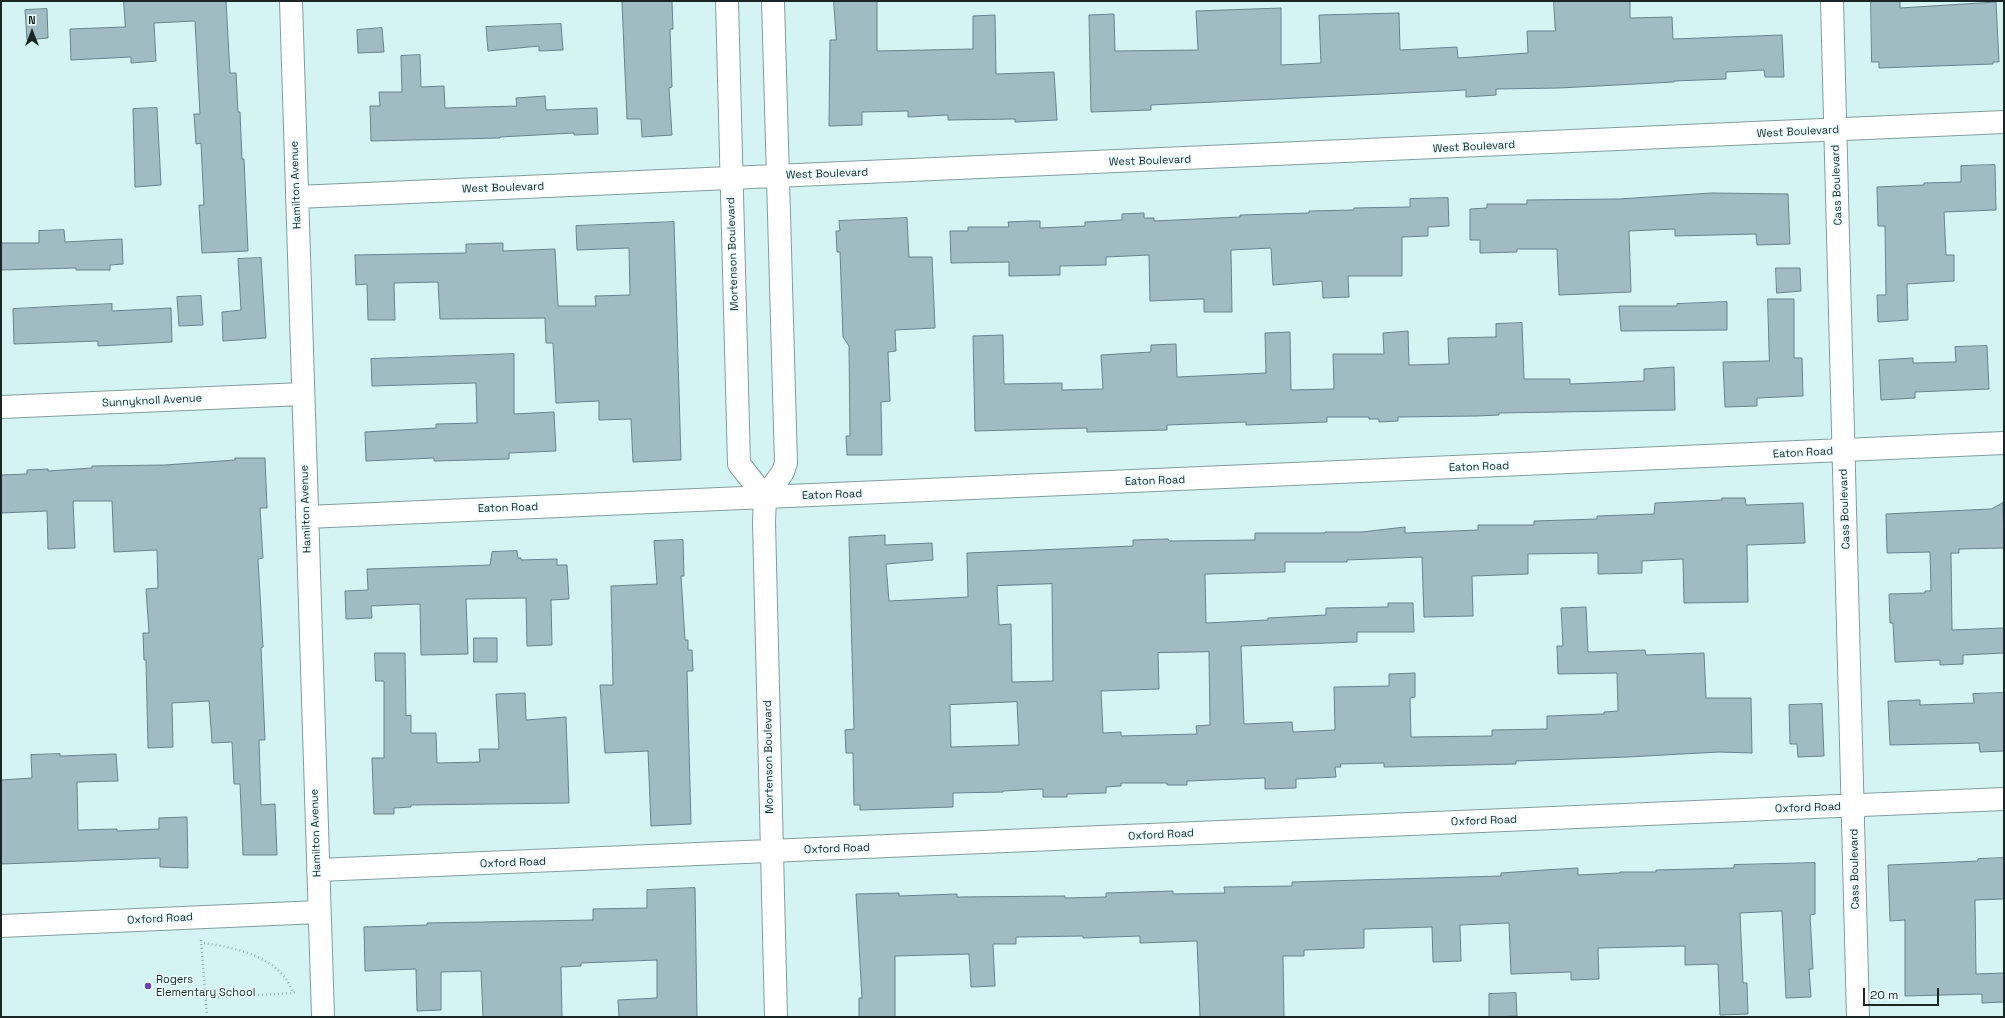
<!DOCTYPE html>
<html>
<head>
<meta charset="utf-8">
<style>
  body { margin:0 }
  #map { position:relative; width:2005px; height:1018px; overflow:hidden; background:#d4f4f3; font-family:"Space Grotesk",sans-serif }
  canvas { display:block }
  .frame { position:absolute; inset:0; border:2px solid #1a2626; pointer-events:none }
  .north { position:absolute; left:12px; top:12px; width:40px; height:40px; -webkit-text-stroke:3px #ebfefe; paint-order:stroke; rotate:0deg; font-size:11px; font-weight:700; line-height:16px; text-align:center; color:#1a2626 }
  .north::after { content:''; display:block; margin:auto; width:14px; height:18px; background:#1a2626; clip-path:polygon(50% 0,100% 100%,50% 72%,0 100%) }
  .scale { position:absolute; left:1863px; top:988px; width:76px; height:18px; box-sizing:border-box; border:2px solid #1a2626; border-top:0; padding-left:5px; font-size:12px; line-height:14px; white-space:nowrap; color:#1a2626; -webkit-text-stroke:3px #ebfefe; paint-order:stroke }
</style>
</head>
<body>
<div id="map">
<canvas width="2005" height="1018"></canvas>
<div class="frame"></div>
<div class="north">N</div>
<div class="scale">20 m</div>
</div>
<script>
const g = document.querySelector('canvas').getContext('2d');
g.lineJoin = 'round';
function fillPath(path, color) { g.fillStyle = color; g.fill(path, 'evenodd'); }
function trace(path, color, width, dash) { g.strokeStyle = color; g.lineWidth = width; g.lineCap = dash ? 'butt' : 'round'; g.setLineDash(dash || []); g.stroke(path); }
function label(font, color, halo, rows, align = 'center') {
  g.font = font + ' "Space Grotesk",sans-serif'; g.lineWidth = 3; g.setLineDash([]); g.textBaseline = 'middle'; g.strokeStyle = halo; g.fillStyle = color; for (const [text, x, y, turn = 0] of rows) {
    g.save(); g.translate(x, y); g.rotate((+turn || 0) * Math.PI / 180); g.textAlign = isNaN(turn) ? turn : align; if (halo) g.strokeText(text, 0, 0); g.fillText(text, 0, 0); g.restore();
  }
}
const building = new Path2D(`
  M 124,1 L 226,1 L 230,73 L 236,73 L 238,112 L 240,112 L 242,159 L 244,159 L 248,251 L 202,253 L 199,205 L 204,205 L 201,143 L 196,144 L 194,114 L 200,114 L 195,21 L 154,23 L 156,61 L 131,63 L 131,57 L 71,60 L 70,29 L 125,27 Z
  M 635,1 L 672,1 L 673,29 L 670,29 L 672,87 L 669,88 L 672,135 L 642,137 L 641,119 L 627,119 L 622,2 Z
  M 834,1 L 877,1 L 877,51 L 973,49 L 973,16 L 995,15 L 996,74 L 1054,72 L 1057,120 L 1015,122 L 1015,119 L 948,120 L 948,115 L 908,117 L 908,111 L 862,112 L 862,125 L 829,126 L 830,40 L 836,40 Z
  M 1554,1 L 1630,1 L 1630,18 L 1672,17 L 1673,39 L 1782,35 L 1784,77 L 1765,77 L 1764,70 L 1726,72 L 1726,79 L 1674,81 L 1674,82 L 1559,88 L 1496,89 L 1496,95 L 1466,97 L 1466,90 L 1151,105 L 1151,110 L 1091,112 L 1089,15 L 1114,14 L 1115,51 L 1198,50 L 1196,11 L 1281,8 L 1281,65 L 1321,63 L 1319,15 L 1399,13 L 1400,50 L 1457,47 L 1458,58 L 1528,53 L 1527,31 L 1555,31 Z
  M 1871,1 L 1900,1 L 1900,8 L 1996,2 L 1999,62 L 1993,62 L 1993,64 L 1879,68 L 1879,62 L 1872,62 Z
  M 47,9 L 48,38 L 27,40 L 25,10 Z
  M 561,24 L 563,50 L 539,51 L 539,46 L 488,51 L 486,27 Z
  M 382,28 L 384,52 L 358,53 L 357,30 Z
  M 420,55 L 421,87 L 444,86 L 445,108 L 517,106 L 516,98 L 545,96 L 546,110 L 597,108 L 598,134 L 574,135 L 574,133 L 500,137 L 500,138 L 371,141 L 370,106 L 380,106 L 379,92 L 402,92 L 401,56 Z
  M 157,108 L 161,185 L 135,187 L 133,109 Z
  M 1995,165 L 1996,210 L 1944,212 L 1946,255 L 1954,255 L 1954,281 L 1907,284 L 1908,320 L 1878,322 L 1877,295 L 1886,295 L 1885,226 L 1878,226 L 1877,187 L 1924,185 L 1924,183 L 1961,182 L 1961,166 Z
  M 1712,193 L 1788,194 L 1790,244 L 1757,245 L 1756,234 L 1675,236 L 1675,229 L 1629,231 L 1631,292 L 1559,295 L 1557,249 L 1517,249 L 1517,252 L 1480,253 L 1480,240 L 1470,240 L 1470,209 L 1487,208 L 1487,204 L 1527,204 L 1527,200 L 1619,199 Z
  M 1448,198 L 1449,226 L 1428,227 L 1428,236 L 1402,237 L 1402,276 L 1348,276 L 1349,297 L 1323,298 L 1322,281 L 1273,285 L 1271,248 L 1231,250 L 1232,312 L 1204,312 L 1204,299 L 1150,301 L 1149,255 L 1106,257 L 1106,265 L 1060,266 L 1060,275 L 1009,276 L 1009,262 L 951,263 L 950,231 L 968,231 L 968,227 L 1009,227 L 1008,222 L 1030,221 L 1040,221 L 1040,228 L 1085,226 L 1085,222 L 1122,220 L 1122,214 L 1144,213 L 1144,218 L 1154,218 L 1154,221 L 1240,217 L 1240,215 L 1309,213 L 1309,211 L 1354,210 L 1354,208 L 1410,207 L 1410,199 Z
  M 907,218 L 909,257 L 932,257 L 935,328 L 895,330 L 896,351 L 888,352 L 890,401 L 881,402 L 882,455 L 847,455 L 846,436 L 850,436 L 849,346 L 843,337 L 840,252 L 837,252 L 836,231 L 840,231 L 839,221 Z
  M 674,222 L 681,460 L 633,462 L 631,419 L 599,420 L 599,401 L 556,403 L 553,343 L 546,343 L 545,318 L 440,319 L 438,282 L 394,283 L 395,320 L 368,320 L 367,284 L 356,285 L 355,255 L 466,253 L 466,244 L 503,243 L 503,251 L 555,249 L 558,306 L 596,306 L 595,296 L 630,295 L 629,248 L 577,250 L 576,226 Z
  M 64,230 L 65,242 L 122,239 L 123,264 L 110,265 L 110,270 L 76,270 L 76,268 L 1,270 L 1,243 L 39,243 L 39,231 Z
  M 261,258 L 266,338 L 223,341 L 222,312 L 241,310 L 238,259 Z
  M 1776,268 L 1800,268 L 1801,291 L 1777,293 Z
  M 201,296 L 203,325 L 179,326 L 177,297 Z
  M 1768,299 L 1794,299 L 1794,358 L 1802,358 L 1803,396 L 1757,398 L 1757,406 L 1725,407 L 1723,362 L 1769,361 Z
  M 1727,302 L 1727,330 L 1621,331 L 1619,306 L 1677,306 L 1677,304 Z
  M 112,304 L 112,311 L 171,308 L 172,342 L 98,346 L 98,341 L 14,344 L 13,309 Z
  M 1522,323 L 1524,379 L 1570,379 L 1570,384 L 1644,381 L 1644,369 L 1674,367 L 1675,410 L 1499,413 L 1499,415 L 1477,416 L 1398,417 L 1398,421 L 1379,422 L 1379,419 L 1369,419 L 1369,417 L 1327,417 L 1327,422 L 1246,425 L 1246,422 L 1167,425 L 1167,430 L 1129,431 L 1087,432 L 1087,428 L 975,431 L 973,336 L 1003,335 L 1004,384 L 1062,383 L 1062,390 L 1103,389 L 1101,355 L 1151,352 L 1151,345 L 1176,344 L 1177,377 L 1266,373 L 1265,333 L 1290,332 L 1291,390 L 1334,389 L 1333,354 L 1384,354 L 1383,333 L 1408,331 L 1409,365 L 1449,364 L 1448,338 L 1496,337 L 1496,324 Z
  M 1987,346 L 1989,389 L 1915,392 L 1915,398 L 1881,400 L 1879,360 L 1913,358 L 1913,363 L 1956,362 L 1955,347 Z
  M 514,354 L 514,414 L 554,412 L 556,451 L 509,453 L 509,459 L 434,461 L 434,458 L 366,461 L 365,432 L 419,429 L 436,428 L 436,424 L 477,423 L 476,383 L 372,386 L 371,359 Z
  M 235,458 L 265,458 L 267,508 L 260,508 L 263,558 L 258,559 L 263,647 L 261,648 L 265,740 L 259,740 L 261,805 L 275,804 L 277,855 L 243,855 L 240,784 L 234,784 L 232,742 L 212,743 L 209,701 L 172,703 L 173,747 L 148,748 L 146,660 L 144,660 L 143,633 L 149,633 L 146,589 L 158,588 L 157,550 L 114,552 L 112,501 L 73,501 L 75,548 L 48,549 L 47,511 L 1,513 L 1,475 L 27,474 L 27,470 L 48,469 L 48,471 L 92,468 L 92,466 L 165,465 L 235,460 Z
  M 1722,498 L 1745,498 L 1746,505 L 1803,503 L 1805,543 L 1747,545 L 1748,602 L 1684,603 L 1683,559 L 1642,561 L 1642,573 L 1598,574 L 1598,553 L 1528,554 L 1528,574 L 1472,576 L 1473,616 L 1424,617 L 1422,557 L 1347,560 L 1347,562 L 1285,562 L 1285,572 L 1205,574 L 1206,623 L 1268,620 L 1268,618 L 1326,615 L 1326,608 L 1388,607 L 1388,603 L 1413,603 L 1414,632 L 1357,632 L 1357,642 L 1241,646 L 1244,724 L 1292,722 L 1293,732 L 1335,730 L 1334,687 L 1389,686 L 1389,674 L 1415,673 L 1415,697 L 1410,698 L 1411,737 L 1492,736 L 1492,730 L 1547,729 L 1547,716 L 1604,714 L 1604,712 L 1618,711 L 1617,673 L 1558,674 L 1557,646 L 1563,646 L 1561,608 L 1586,607 L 1588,652 L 1645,650 L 1646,655 L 1704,653 L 1706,698 L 1751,698 L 1752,753 L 1719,752 L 1628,757 L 1516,761 L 1516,764 L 1474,765 L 1384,767 L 1384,763 L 1340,764 L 1341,767 L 1335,767 L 1336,777 L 1296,779 L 1296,788 L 1265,789 L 1265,778 L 1187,781 L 1187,785 L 1167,785 L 1167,783 L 1121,783 L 1121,786 L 1106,787 L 1106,793 L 1067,794 L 1067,797 L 1043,797 L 1043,789 L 1003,791 L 1003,792 L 953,793 L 953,807 L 860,810 L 860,805 L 854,805 L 853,753 L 846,753 L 845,730 L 854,729 L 849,537 L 885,535 L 885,545 L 932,543 L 933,560 L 886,564 L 889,601 L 968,597 L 967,553 L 1133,546 L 1133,540 L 1168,539 L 1169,541 L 1255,540 L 1255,533 L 1325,533 L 1325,532 L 1362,532 L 1405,527 L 1405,533 L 1478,530 L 1478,525 L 1534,525 L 1534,521 L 1597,519 L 1597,516 L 1654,514 L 1655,503 L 1722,500 ZM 1052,584 L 1053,681 L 1012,682 L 1011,624 L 999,625 L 997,586 ZM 1209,652 L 1210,725 L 1196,726 L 1197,734 L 1121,736 L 1121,732 L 1103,733 L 1101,691 L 1159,689 L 1158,653 ZM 1017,702 L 1019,745 L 951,747 L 950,705 Z
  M 2003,503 L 2004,548 L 1959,549 L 1959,553 L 1951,553 L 1952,630 L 2004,628 L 2004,653 L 1963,655 L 1963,664 L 1940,665 L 1940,660 L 1895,662 L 1893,623 L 1890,623 L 1889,594 L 1925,593 L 1925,591 L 1931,591 L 1930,552 L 1887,553 L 1886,514 L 1991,509 Z
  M 683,540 L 684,576 L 681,576 L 685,640 L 688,640 L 688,650 L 692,650 L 693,671 L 687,671 L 691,824 L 651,826 L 648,751 L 605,753 L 600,685 L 613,685 L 611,586 L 657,584 L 654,541 Z
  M 517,551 L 518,558 L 521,558 L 521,560 L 557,559 L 557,565 L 567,565 L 569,599 L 551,600 L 552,645 L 527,646 L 526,598 L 466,599 L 468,654 L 421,655 L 420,604 L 371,606 L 372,618 L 346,619 L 345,591 L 368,590 L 367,569 L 490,565 L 492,552 Z
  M 474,638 L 497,638 L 497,662 L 474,662 Z
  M 375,653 L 405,653 L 406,716 L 411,715 L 411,733 L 436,733 L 437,763 L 480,762 L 479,749 L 499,749 L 496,694 L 525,693 L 526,720 L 566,717 L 569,803 L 411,805 L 411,807 L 394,808 L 394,814 L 374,814 L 372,758 L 384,758 L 384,681 L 376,681 Z
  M 2004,693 L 2004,751 L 1980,752 L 1979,743 L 1890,745 L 1888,701 L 1920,700 L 1920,705 L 1974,703 L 1973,694 Z
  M 1822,704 L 1824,756 L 1798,757 L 1797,744 L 1790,744 L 1789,705 Z
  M 60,754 L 60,756 L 116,754 L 118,781 L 77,782 L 78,830 L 117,829 L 117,831 L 159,829 L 159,818 L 187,817 L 188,868 L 160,867 L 160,858 L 1,864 L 1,780 L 32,778 L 31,755 Z
  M 2004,858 L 2004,899 L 1975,900 L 1976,974 L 2004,973 L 2004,1002 L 1982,1003 L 1982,994 L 1905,996 L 1905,920 L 1890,921 L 1888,865 L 1978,861 L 1978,859 Z
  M 1815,863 L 1815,914 L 1810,915 L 1813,969 L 1809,969 L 1811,997 L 1786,998 L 1782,911 L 1740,913 L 1743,983 L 1747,983 L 1748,1014 L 1720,1015 L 1718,964 L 1685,965 L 1685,946 L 1598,948 L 1599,979 L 1571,980 L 1571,972 L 1511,974 L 1509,923 L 1460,925 L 1461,961 L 1433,962 L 1432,927 L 1364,929 L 1364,948 L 1304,950 L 1304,956 L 1283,956 L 1284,1017 L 1200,1017 L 1197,941 L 1140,943 L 1140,936 L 1083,938 L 1083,936 L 1016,937 L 1016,944 L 993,944 L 995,986 L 971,987 L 969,954 L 895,956 L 895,1017 L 859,1017 L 859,998 L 862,998 L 856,894 L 899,893 L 899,896 L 957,894 L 957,897 L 1065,896 L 1065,898 L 1106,897 L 1106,893 L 1173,891 L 1173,894 L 1225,893 L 1224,887 L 1292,886 L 1292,882 L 1501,876 L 1501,873 L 1544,870 L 1578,868 L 1578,875 L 1620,873 L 1620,872 L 1656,872 L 1656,870 L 1734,868 L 1734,865 Z
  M 695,888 L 697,1017 L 619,1017 L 618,1000 L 657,998 L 657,960 L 581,963 L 581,966 L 561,967 L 562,1017 L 483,1017 L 481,971 L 441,972 L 441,1010 L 417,1011 L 416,969 L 365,971 L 364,927 L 427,925 L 427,923 L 593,920 L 593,909 L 647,908 L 647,890 Z
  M 1516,993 L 1517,1016 L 1489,1017 L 1489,994 Z`);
const path = new Path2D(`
  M 201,940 L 207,1015
  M 204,943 C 237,948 281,957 293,993
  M 206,998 L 293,993 L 297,991`);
const street = new Path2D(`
  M 291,1 L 323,1017
  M 727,1 L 739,464 L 765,497
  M 773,1 L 786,463 L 783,472 L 765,497 L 764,522 L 776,1017
  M 1832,1 L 1858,1017
  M 297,197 L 2004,122
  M 1,407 L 303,394
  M 307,517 L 2004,443
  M 318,870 L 2004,799
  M 1,926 L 319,912`);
const markers = [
  [148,986,4,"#6b3fb6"]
];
const streetNames = [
  ["West Boulevard",1798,132,-3],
  ["West Boulevard",1474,147,-3],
  ["West Boulevard",1150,161,-2],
  ["West Boulevard",827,174,-2],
  ["Hamilton Avenue",296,185,-92],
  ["Cass Boulevard",1837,185,-92],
  ["West Boulevard",503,188,-2],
  ["Mortenson Boulevard",733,254,-92],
  ["Sunnyknoll Avenue",152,401,-3],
  ["Eaton Road",1803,453,-3],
  ["Eaton Road",1479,467,-2],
  ["Eaton Road",1155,481,-2],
  ["Eaton Road",832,495,-2],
  ["Eaton Road",508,508,-2],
  ["Hamilton Avenue",306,509,-92],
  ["Cass Boulevard",1845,509,-92],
  ["Mortenson Boulevard",769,757,-91],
  ["Oxford Road",1808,808,-2],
  ["Oxford Road",1484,821,-2],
  ["Hamilton Avenue",316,833,-92],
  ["Oxford Road",1161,835,-3],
  ["Oxford Road",837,849,-2],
  ["Oxford Road",513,863,-2],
  ["Cass Boulevard",1855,869,-91],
  ["Oxford Road",160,919,-3]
];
const poiNames = [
  ["Rogers",156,980],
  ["Elementary School",156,993]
];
fillPath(building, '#a0bcc3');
trace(building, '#68838a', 1);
trace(street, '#819e9d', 24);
trace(path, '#94adad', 2.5, [1, 3]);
trace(street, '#fff', 22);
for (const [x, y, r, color] of markers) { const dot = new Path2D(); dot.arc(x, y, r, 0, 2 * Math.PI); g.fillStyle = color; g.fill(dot); trace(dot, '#ebfefe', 1.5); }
label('11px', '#1a2626', '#ebfefe', streetNames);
label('11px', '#1a2626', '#ebfefe', poiNames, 'left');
</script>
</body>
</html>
